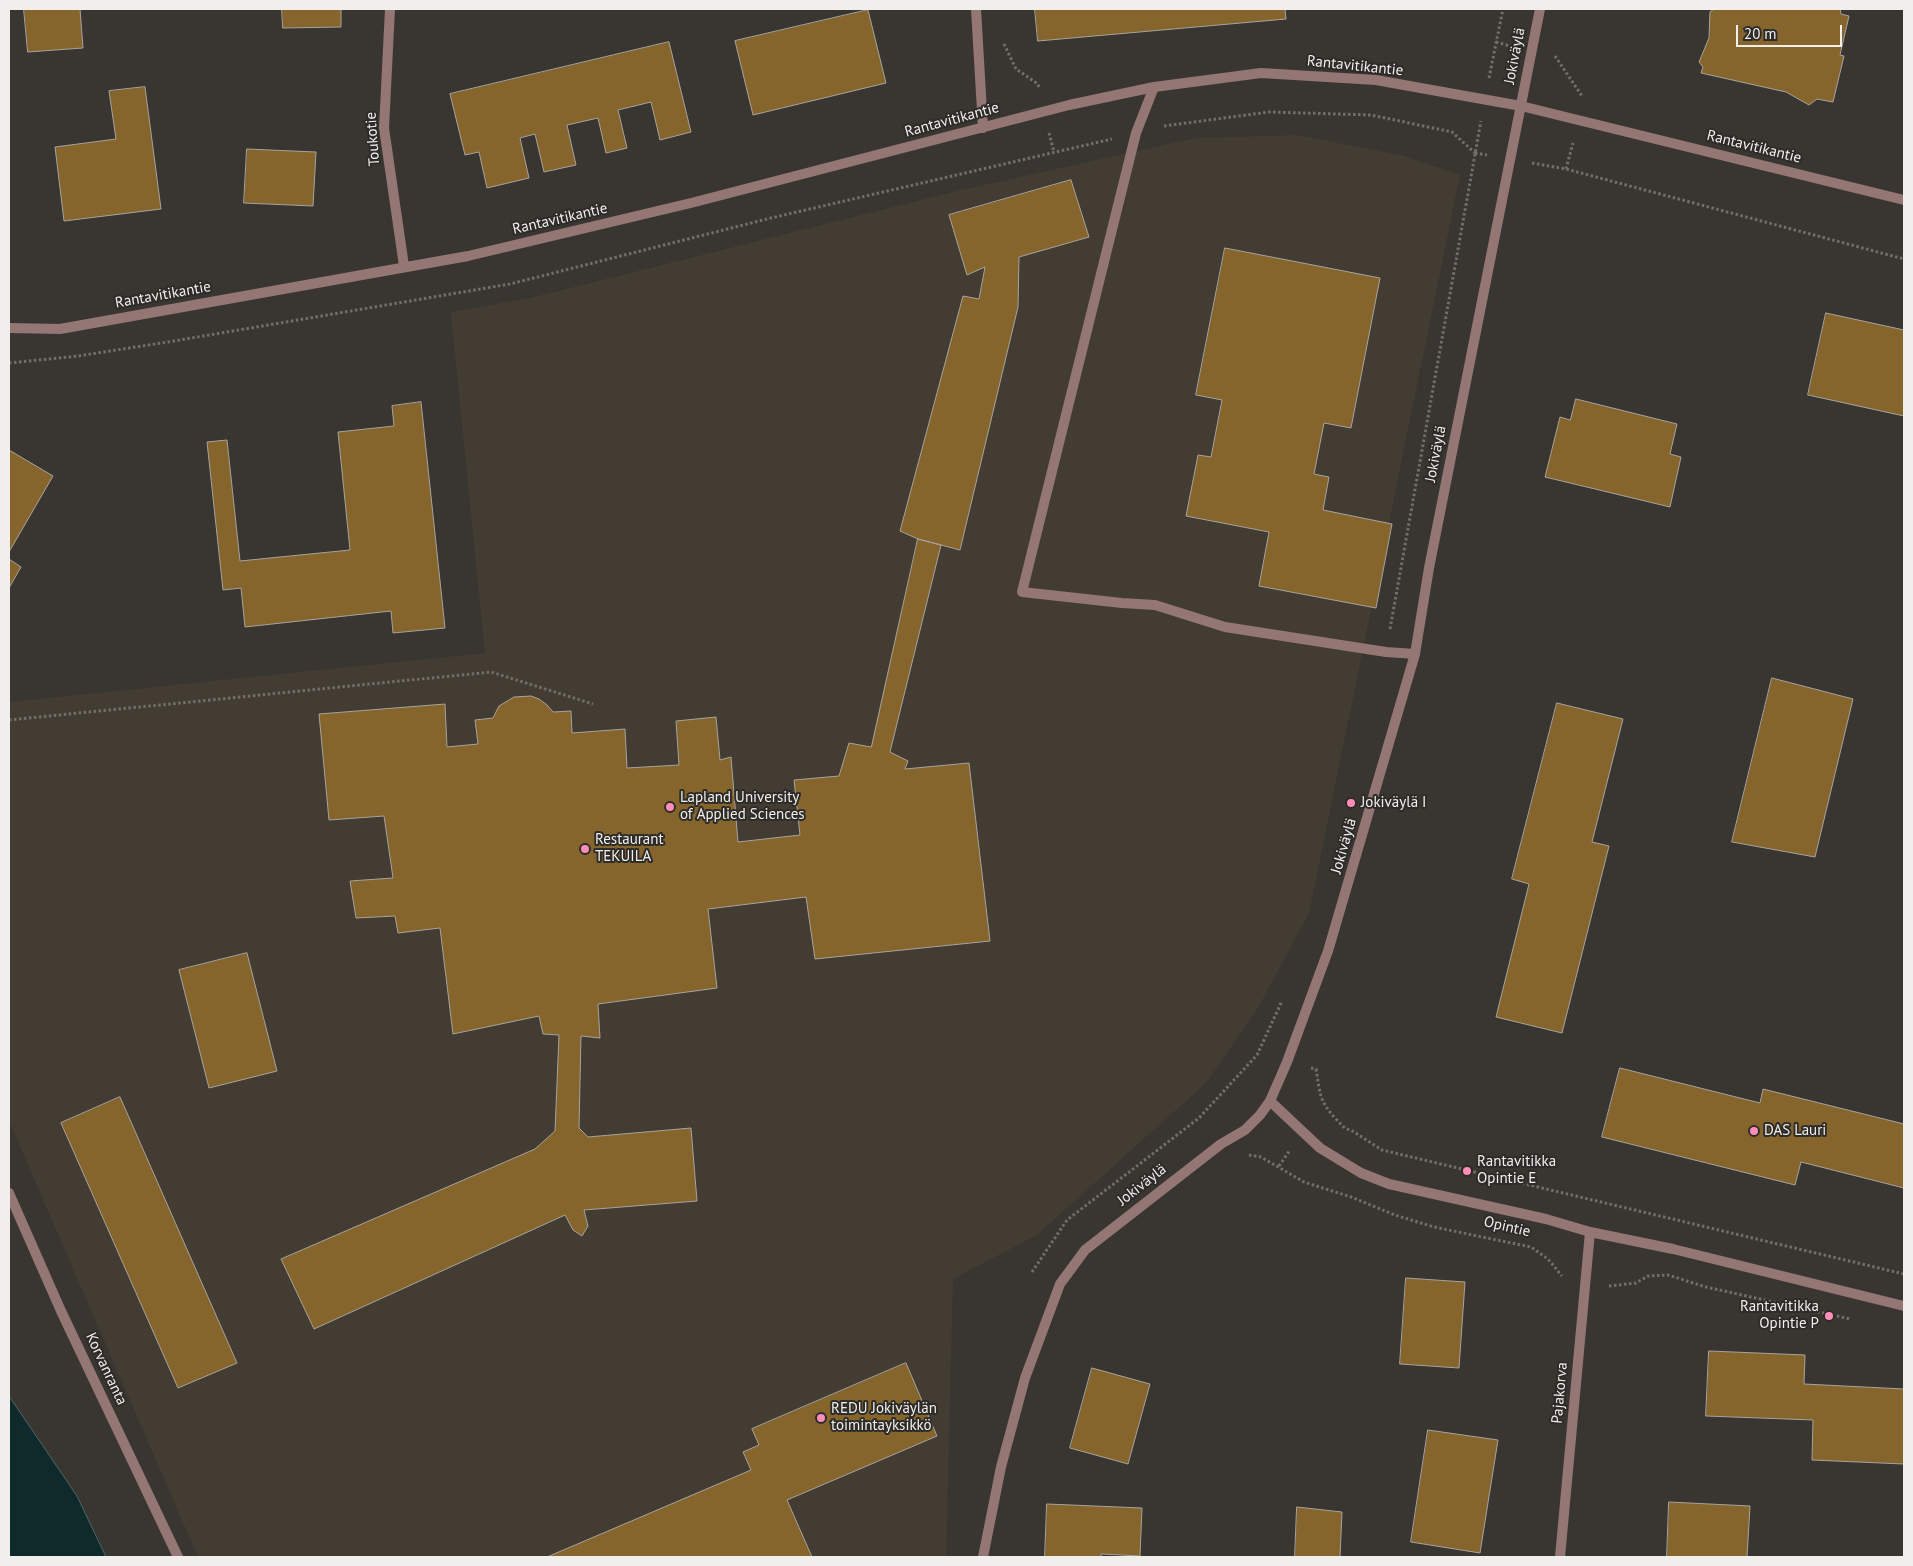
<!DOCTYPE html>
<html>
<head>
<meta charset="utf-8">
<style>
  body { margin:0 }
  #map { position:relative; width:1913px; height:1566px; overflow:hidden; background:#393632; font-family:"PT Sans",sans-serif }
  canvas { display:block }
  .frame { position:absolute; inset:0; border:10px solid #f1efec; pointer-events:none }
  .scale { position:absolute; left:1736px; top:25px; width:106px; height:22px; box-sizing:border-box; border:2px solid #f1efec; border-top:0; padding-left:6px; font-size:15px; line-height:18px; white-space:nowrap; color:#f1efec; -webkit-text-stroke:4px #2e2c28; paint-order:stroke }
</style>
</head>
<body>
<div id="map">
<canvas width="1913" height="1566"></canvas>
<div class="frame"></div>
<div class="scale">20 m</div>
</div>
<script>
const g = document.querySelector('canvas').getContext('2d');
g.lineJoin = 'round';
function fillPath(path, color) { g.fillStyle = color; g.fill(path, 'evenodd'); }
function trace(path, color, width, dash) { g.strokeStyle = color; g.lineWidth = width; g.lineCap = dash ? 'butt' : 'round'; g.setLineDash(dash || []); g.stroke(path); }
function label(font, color, halo, rows, align = 'center') {
  g.font = font + ' "PT Sans",sans-serif'; g.lineWidth = 4; g.setLineDash([]); g.textBaseline = 'middle'; g.strokeStyle = halo; g.fillStyle = color; for (const [text, x, y, turn = 0] of rows) {
    g.save(); g.translate(x, y); g.rotate((+turn || 0) * Math.PI / 180); g.textAlign = isNaN(turn) ? turn : align; if (halo) g.strokeText(text, 0, 0); g.fillText(text, 0, 0); g.restore();
  }
}
const built = new Path2D(`
  M 1297,135 L 1404,156 L 1460,175 L 1309,913 L 1258,1008 L 1207,1082 L 1037,1235 L 953,1279 L 946,1557 L 198,1557 L 9,1121 L 9,702 L 485,653 L 451,312 L 530,298 L 957,191 L 1196,138 Z`);
const water = new Path2D(`
  M 9,1396 L 77,1496 L 106,1557 L 9,1557 Z`);
const building = new Path2D(`
  M 24,9 L 80,9 L 83,48 L 28,52 Z
  M 282,9 L 341,9 L 341,27 L 283,28 Z
  M 1035,9 L 1285,9 L 1286,19 L 1038,41 Z
  M 1715,9 L 1840,9 L 1841,14 L 1849,16 L 1840,55 L 1844,56 L 1833,102 L 1817,99 L 1809,105 L 1786,92 L 1701,73 L 1703,67 L 1699,62 L 1709,38 L 1710,12 Z
  M 868,10 L 886,83 L 753,115 L 735,41 Z
  M 669,42 L 691,132 L 660,140 L 651,102 L 618,110 L 627,148 L 606,153 L 598,118 L 567,125 L 576,165 L 544,172 L 535,134 L 520,138 L 529,178 L 487,188 L 479,152 L 465,155 L 450,94 Z
  M 145,87 L 161,209 L 64,221 L 55,147 L 116,139 L 109,91 Z
  M 247,149 L 316,152 L 313,206 L 244,203 Z
  M 1071,180 L 1089,237 L 1019,257 L 1018,307 L 960,550 L 918,539 L 900,531 L 963,296 L 979,299 L 985,267 L 967,275 L 949,215 Z
  M 1225,248 L 1380,278 L 1351,428 L 1324,423 L 1314,474 L 1329,477 L 1323,510 L 1392,524 L 1376,608 L 1259,586 L 1269,532 L 1186,516 L 1198,455 L 1211,457 L 1222,400 L 1196,395 Z
  M 1826,313 L 1904,330 L 1904,416 L 1808,395 Z
  M 1576,399 L 1677,424 L 1670,454 L 1681,457 L 1670,507 L 1545,477 L 1560,417 L 1570,420 Z
  M 421,402 L 445,628 L 393,633 L 391,611 L 245,627 L 241,588 L 223,590 L 207,442 L 227,440 L 240,561 L 350,550 L 338,432 L 394,426 L 392,406 Z
  M 9,450 L 53,476 L 9,552 Z
  M 918,539 L 941,545 L 890,752 L 908,761 L 905,769 L 969,763 L 990,941 L 815,959 L 806,897 L 708,909 L 717,988 L 598,1004 L 600,1038 L 581,1036 L 579,1128 L 588,1137 L 691,1128 L 697,1201 L 584,1210 L 588,1226 L 582,1236 L 573,1230 L 565,1215 L 314,1329 L 281,1259 L 535,1149 L 555,1131 L 559,1035 L 543,1034 L 539,1016 L 453,1034 L 440,928 L 398,933 L 395,916 L 356,918 L 350,881 L 393,878 L 384,816 L 329,820 L 319,714 L 445,704 L 447,747 L 478,744 L 475,720 L 493,718 L 499,706 L 514,697 L 531,696 L 539,699 L 547,705 L 553,712 L 571,711 L 572,733 L 625,729 L 627,768 L 679,765 L 676,721 L 716,717 L 720,760 L 731,757 L 738,842 L 800,835 L 794,780 L 839,776 L 849,743 L 871,747 Z
  M 9,559 L 21,567 L 9,588 Z
  M 1772,678 L 1853,699 L 1815,857 L 1732,842 Z
  M 1557,703 L 1623,719 L 1592,842 L 1609,846 L 1562,1033 L 1496,1017 L 1529,884 L 1512,879 Z
  M 247,953 L 277,1071 L 209,1088 L 179,970 Z
  M 1620,1068 L 1760,1103 L 1763,1089 L 1904,1124 L 1904,1188 L 1801,1162 L 1795,1185 L 1602,1137 Z
  M 120,1097 L 237,1363 L 178,1388 L 61,1123 Z
  M 1406,1278 L 1465,1282 L 1459,1368 L 1400,1364 Z
  M 1709,1351 L 1805,1355 L 1804,1384 L 1904,1389 L 1904,1464 L 1812,1460 L 1813,1420 L 1706,1416 Z
  M 906,1363 L 937,1436 L 787,1500 L 812,1557 L 547,1557 L 751,1470 L 743,1452 L 759,1445 L 752,1429 Z
  M 1092,1368 L 1150,1384 L 1128,1464 L 1070,1448 Z
  M 1428,1430 L 1498,1440 L 1480,1553 L 1411,1542 Z
  M 1669,1502 L 1750,1506 L 1747,1557 L 1667,1557 Z
  M 1047,1504 L 1142,1508 L 1140,1556 L 1101,1554 L 1101,1557 L 1045,1557 Z
  M 1297,1507 L 1342,1512 L 1340,1557 L 1295,1557 Z`);
const path = new Path2D(`
  M 1496,42 L 1510,46
  M 1004,44 L 1016,69 L 1038,84 L 1039,88
  M 1555,56 L 1582,96
  M 1489,78 L 1503,9
  M 1164,126 L 1269,112 L 1371,115 L 1452,132 L 1475,153
  M 1049,133 L 1054,152
  M 1475,153 L 1487,155
  M 1532,163 L 1566,169 L 1904,259
  M 1566,169 L 1573,143
  M 9,363 L 78,356 L 168,342 L 510,284 L 771,218 L 1112,139
  M 1390,629 L 1481,121
  M 9,720 L 491,672 L 593,704
  M 1311,1068 L 1316,1069 C 1320,1093 1319,1101 1336,1119 C 1341,1124 1344,1129 1351,1130 L 1382,1150 L 1904,1274
  M 1249,1155 L 1261,1157 L 1304,1182 L 1351,1197 L 1395,1215 L 1434,1227 L 1531,1247 L 1548,1259 L 1562,1276
  M 1279,1166 L 1290,1150
  M 1032,1272 L 1067,1220 L 1199,1118 L 1257,1055 L 1282,1001
  M 1609,1286 L 1636,1283 L 1648,1276 L 1668,1275 L 1706,1287 L 1850,1319`);
const lane = new Path2D(`
  M 1154,87 L 1136,133 L 1022,592 L 1122,603 L 1155,605 L 1225,627 L 1386,652 L 1415,654`);
const street = new Path2D(`
  M 390,9 L 384,128 L 404,266
  M 976,9 L 983,128
  M 9,328 L 60,329 L 468,256 L 691,203 L 1069,105 L 1154,87 L 1261,73 L 1376,80 L 1521,106 L 1904,200
  M 1270,1101 L 1320,1148 L 1361,1173 L 1389,1184 L 1546,1219 L 1590,1232 L 1673,1249 L 1904,1306
  M 9,1193 L 61,1311 L 178,1557
  M 983,1557 L 1001,1467 L 1025,1378 L 1060,1284 L 1085,1250 L 1221,1144 L 1245,1130 L 1260,1115 L 1270,1101 L 1287,1062 L 1328,951 L 1415,654 L 1429,568 L 1540,9
  M 1560,1557 L 1590,1232`);
const markers = [
  [1351,803,5,"#ff8eba"],
  [670,807,5,"#ff8eba"],
  [585,849,5,"#ff8eba"],
  [1754,1131,5,"#ff8eba"],
  [1467,1171,5,"#ff8eba"],
  [1829,1316,5,"#ff8eba"],
  [821,1418,5,"#ff8eba"]
];
const streetNames = [
  ["Jokiväylä",1515,56,-79],
  ["Rantavitikantie",1355,66,6],
  ["Rantavitikantie",952,120,-15],
  ["Toukotie",373,139,-94],
  ["Rantavitikantie",1754,147,14],
  ["Rantavitikantie",560,219,-13],
  ["Rantavitikantie",163,295,-10],
  ["Jokiväylä",1436,454,-79],
  ["Jokiväylä",1344,846,-74],
  ["Jokiväylä",1142,1185,-38],
  ["Opintie",1507,1227,13],
  ["Korvanranta",106,1369,65],
  ["Pajakorva",1560,1393,-85]
];
const poiNames = [
  ["Lapland University",680,798],
  ["of Applied Sciences",680,815],
  ["Jokiväylä I",1361,803],
  ["Restaurant",595,840],
  ["TEKUILA",595,857],
  ["DAS Lauri",1764,1131],
  ["Rantavitikka",1477,1162],
  ["Opintie E",1477,1179],
  ["Rantavitikka",1819,1307,"right"],
  ["Opintie P",1819,1324,"right"],
  ["REDU Jokiväylän",831,1409],
  ["toimintayksikkö",831,1426]
];
fillPath(built, '#423c32');
fillPath(water, '#0e2a2b');
trace(water, '#526565', 1);
fillPath(building, '#86652d');
trace(building, '#a7a39e', 1);
trace(path, '#716e6b', 3, [2.5, 2.5]);
trace(lane, '#947674', 10);
trace(street, '#947674', 10);
for (const [x, y, r, color] of markers) { const dot = new Path2D(); dot.arc(x, y, r, 0, 2 * Math.PI); g.fillStyle = color; g.fill(dot); trace(dot, '#2e2c28', 2); }
label('15px', '#f1efec', '#2e2c28', streetNames);
label('15px', '#f1efec', '#2e2c28', poiNames, 'left');
</script>
</body>
</html>
